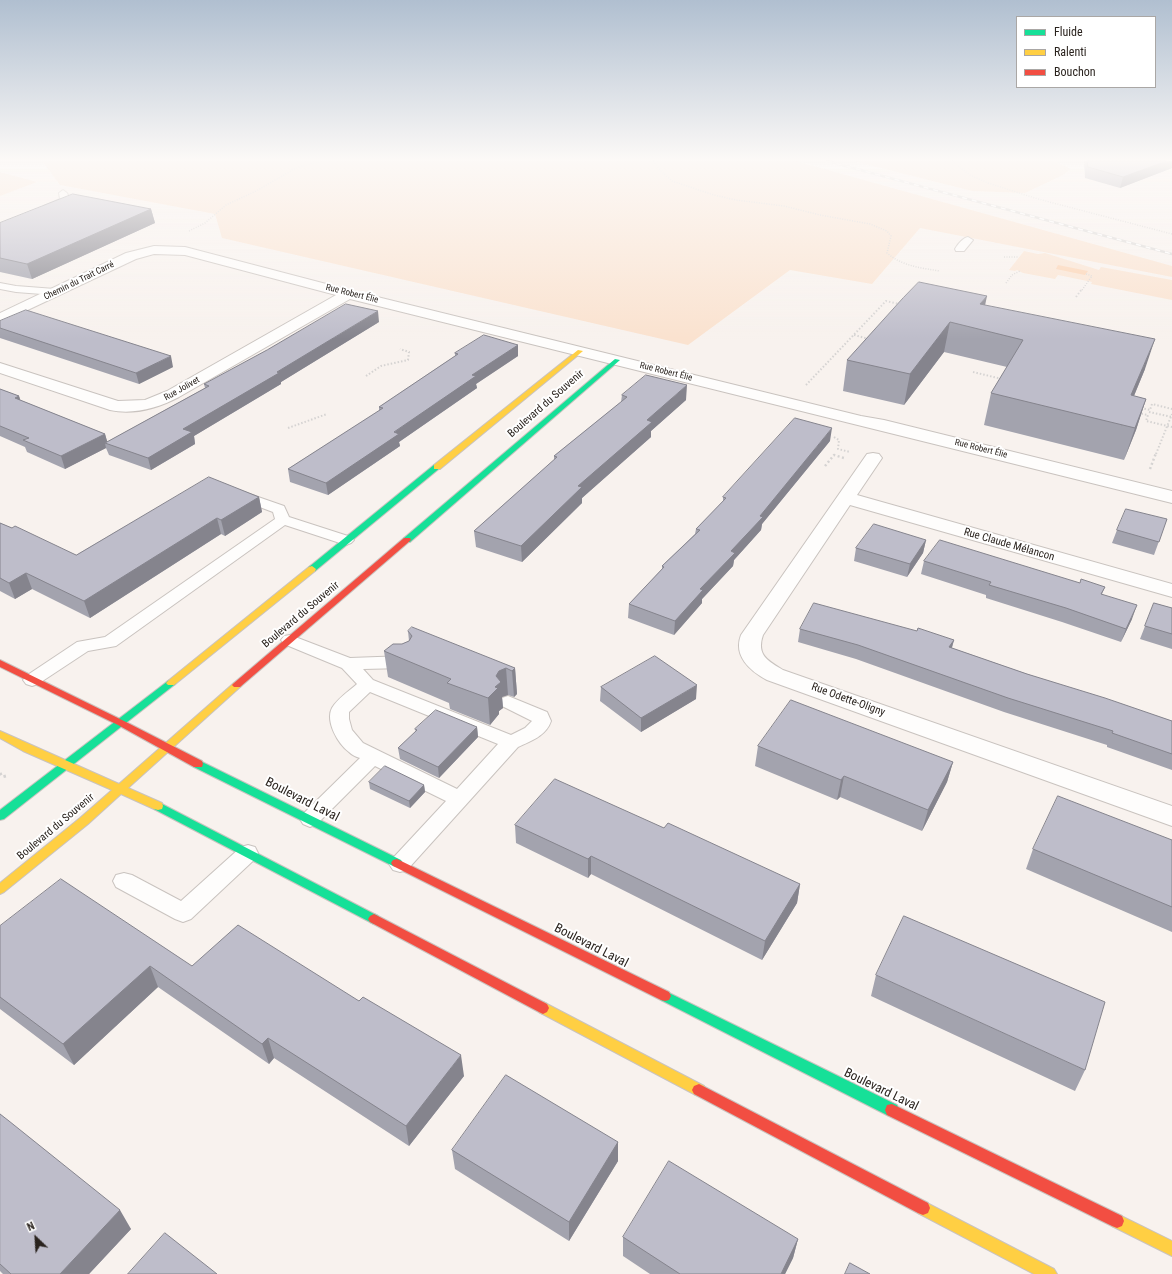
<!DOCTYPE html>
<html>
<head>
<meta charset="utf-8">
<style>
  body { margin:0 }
  #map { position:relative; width:1172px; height:1274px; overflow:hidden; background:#f8f2ee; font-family:"Roboto Condensed",sans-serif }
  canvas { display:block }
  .legend { position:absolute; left:1016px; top:16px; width:140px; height:72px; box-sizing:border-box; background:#fff; border:1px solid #aaa7a5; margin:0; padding:5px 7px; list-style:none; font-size:12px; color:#2a231e }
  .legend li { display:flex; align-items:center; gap:8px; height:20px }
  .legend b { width:20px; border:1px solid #aaa7a5 }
  .north { position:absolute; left:16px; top:1218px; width:40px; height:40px; -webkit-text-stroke:3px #fff; paint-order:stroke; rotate:335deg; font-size:11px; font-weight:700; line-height:16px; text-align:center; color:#2a231e }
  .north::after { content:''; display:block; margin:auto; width:14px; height:18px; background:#2a231e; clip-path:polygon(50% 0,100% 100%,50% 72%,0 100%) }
</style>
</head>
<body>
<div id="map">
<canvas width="1172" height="1274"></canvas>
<ul class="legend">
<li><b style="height:5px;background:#16e098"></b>Fluide</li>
<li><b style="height:5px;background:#ffcf43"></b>Ralenti</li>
<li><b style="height:5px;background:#f24e42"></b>Bouchon</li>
</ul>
<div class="north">N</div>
</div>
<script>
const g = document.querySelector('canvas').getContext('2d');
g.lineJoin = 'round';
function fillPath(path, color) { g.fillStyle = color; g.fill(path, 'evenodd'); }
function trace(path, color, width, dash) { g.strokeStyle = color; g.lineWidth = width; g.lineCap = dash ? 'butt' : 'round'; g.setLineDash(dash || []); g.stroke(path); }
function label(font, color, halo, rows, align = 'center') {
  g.font = font + ' "Roboto Condensed",sans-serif'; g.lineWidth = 4; g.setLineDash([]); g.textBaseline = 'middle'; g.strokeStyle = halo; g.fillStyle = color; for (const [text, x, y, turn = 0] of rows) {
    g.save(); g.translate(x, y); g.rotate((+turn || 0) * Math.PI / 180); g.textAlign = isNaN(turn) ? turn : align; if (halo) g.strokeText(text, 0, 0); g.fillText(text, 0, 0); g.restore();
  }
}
const green = new Path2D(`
  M 42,161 L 796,161 L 1172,266 L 1172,277 L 920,228 L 872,284 L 790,270 L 688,345 L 222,238 L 215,214 L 60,185 Z
  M 853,161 L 1054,161 L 1071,169 L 1063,175 L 1025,193 L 972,191 Z
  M 0,172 L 37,182 L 0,196 Z
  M 1024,251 L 1038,254 L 1045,253 L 1099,270 L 1101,267 L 1172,280 L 1172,300 L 1091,284 L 1092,282 L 1058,275 L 1055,279 L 1023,273 L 1017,270 L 1015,271 L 1009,270 Z`);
const water = new Path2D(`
  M 1058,265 L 1088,271 L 1085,275 L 1056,269 Z`);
const pathFar3 = new Path2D(`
  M 653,161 L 661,171 L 672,181 L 714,195 L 736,200 L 784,206 L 820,215 L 870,224 L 887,231 L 891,236 L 887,253 C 902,266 921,268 940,271
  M 952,161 L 970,175 L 988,183 L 1038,199 L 1172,234
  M 189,231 L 205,223 L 226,205 L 256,191 L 296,168 L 321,161
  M 1004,257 L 1019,257
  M 1006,283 L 1012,275 L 1020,271
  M 1082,290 L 1092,276 L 1086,274`);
const pathFar2 = new Path2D(`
  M 1076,297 L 1082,289
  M 854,335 L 869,339
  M 973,372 L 1002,379
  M 366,376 L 381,366 L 408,360 L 409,352 L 400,349
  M 806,385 L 886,301 L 899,304
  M 1141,408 L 1150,410 L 1152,404 L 1172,409
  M 1149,412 L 1172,417
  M 1138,413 L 1148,415 L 1146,421 L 1172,427
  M 288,428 L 327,414
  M 834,437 L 839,440 L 838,449 L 850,452
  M 1156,454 L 1172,414`);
const pathFar1 = new Path2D(`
  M 825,466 L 834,455 L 844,458
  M 1150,469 L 1156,453`);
const path = new Path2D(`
  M 0,773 L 2,777 L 6,776`);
const lane = new Path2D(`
  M 63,190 L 67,193 L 70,200 L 68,202 L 50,210 L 44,210 L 42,208 L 44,206 L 60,199 L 59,193 Z
  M 968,237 L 973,240 L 964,251 L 956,251 L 955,249 C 958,244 963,238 968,237 Z
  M 0,283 L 16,286 L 55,289 L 60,292 L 55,295 L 16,292 L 0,289 Z
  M 238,490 L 284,506 L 289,517 L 351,537 L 354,540 L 351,543 L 346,545 L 285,525 L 116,646 L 88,651 L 38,684 L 32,686 L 26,684 L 23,680 L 26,676 L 77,642 L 105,637 L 275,519 L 273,512 L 233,497 L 231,494 L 233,491 Z
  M 290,635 L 350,658 L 405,656 L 411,658 L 414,662 L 411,666 L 405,668 L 363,669 L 373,680 L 511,735 L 525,728 L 532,721 L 502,706 L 499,702 L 502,698 L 508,696 L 547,712 L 551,721 C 546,736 531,741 518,747 L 407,870 L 400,872 L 393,870 L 389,864 L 393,858 L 446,801 L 375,766 L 317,824 L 310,827 L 303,824 L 300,819 L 303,814 L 360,758 C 356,757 352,755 349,752 C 338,744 325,721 332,708 C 337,699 349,691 357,684 L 342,668 L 284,644 L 281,640 L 284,636 ZM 370,692 L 498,744 L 457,789 L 363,743 L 352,730 L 349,719 L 349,712 Z
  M 248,845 L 255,847 L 258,853 L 255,859 L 191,919 L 183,922 L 175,919 L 116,887 L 113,881 L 116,875 L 124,873 L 132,875 L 181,901 L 241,847 Z`);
const street = new Path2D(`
  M 154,246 L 185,247 L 353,291 L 861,416 L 884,420 L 1172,491 L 1172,503 L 350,299 L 179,397 C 158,408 133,415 110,410 L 0,373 L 0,363 L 118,401 L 145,400 L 167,391 L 336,295 L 185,255 L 154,254 L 136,259 L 0,323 L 0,313 L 126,253 Z
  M 873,453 L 879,454 L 882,458 L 857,495 L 1172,584 L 1172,597 L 850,505 L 763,635 C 756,655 768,661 783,670 L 1172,806 L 1172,826 L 767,680 C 750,671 733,656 741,635 L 867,454 Z`);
const fast = new Path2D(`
  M 615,359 L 620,360 L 410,542 L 404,542 L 403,540 L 404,538 Z
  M 434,465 L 440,465 L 441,467 L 315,571 L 309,571 L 308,569 L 309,567 Z
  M 171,680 L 176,683 L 174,685 L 4,819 L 0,820 L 0,810 L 168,681 Z
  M 198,760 L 401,860 L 403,863 L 401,866 L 397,867 L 393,866 L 194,767 L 193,764 L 194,761 Z
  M 158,802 L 378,916 L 380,919 L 378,922 L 374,924 L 370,922 L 154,809 L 153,806 L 154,803 Z
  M 665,991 L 897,1105 L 899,1110 L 897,1115 L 892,1116 L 887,1115 L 661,1000 L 659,996 L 661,992 Z`);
const slow = new Path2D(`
  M 578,350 L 583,351 L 440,469 L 434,469 L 434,465 Z
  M 312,566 L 316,569 L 315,571 L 174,685 L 168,685 L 166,683 L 168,681 L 309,567 Z
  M 237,682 L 240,683 L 242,685 L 240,687 L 128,788 L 162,803 L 163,806 L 162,809 L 158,810 L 154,809 L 121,794 L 88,824 L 4,892 L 0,894 L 0,883 L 80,818 L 112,790 L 23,751 L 0,738 L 0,731 L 119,784 L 234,683 Z
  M 543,1002 L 704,1086 L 706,1090 L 704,1094 L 699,1096 L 694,1094 L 539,1012 L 537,1008 L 539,1004 Z
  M 923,1201 L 1054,1269 L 1057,1274 L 1034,1274 L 918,1213 L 916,1208 L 918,1203 Z
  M 1117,1214 L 1172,1241 L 1172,1256 L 1112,1226 L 1110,1221 L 1112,1216 Z`);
const jam = new Path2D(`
  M 404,538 L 410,538 L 411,540 L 240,687 L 234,687 L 232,685 L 234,683 Z
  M 0,660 L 124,721 L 202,761 L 203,764 L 202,767 L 194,767 L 118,725 L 0,667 Z
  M 397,859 L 669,992 L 671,996 L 669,1000 L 665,1001 L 661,1000 L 393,866 L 391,863 L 393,860 Z
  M 374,914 L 547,1004 L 549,1008 L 547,1012 L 543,1014 L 539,1012 L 370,922 L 368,919 L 370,916 Z
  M 699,1084 L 928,1203 L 930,1208 L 928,1213 L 923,1215 L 918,1213 L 694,1094 L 692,1090 L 694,1086 Z
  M 892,1104 L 1122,1216 L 1124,1221 L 1122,1226 L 1117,1228 L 1112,1226 L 887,1115 L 885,1110 L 887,1105 Z`);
const rail = new Path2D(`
  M 827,161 L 1172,254`);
const wall = new Path2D(`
  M 1084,161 L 1172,161 L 1172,168 L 1120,188 L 1085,178 Z
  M 151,209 L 155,223 L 32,279 L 0,272 L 0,223 Z
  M 985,305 L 1145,369 L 1134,396 L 1146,399 L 1136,430 L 1124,460 L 984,425 L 991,393 L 1007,367 L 944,352 L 904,405 L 843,391 L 847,360 Z
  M 0,321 L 173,367 L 139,384 L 0,338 Z
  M 379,322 L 281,382 L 281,384 L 194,436 L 195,444 L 151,470 L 109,455 L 106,448 L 65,469 L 27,452 L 25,447 L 0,436 L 0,389 L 19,396 L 20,400 L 105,434 L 107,442 L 205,388 L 204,384 Z
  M 518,345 L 518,356 L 476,384 L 477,388 L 399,442 L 400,446 L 328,495 L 290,482 L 288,469 L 379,411 L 379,407 L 455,356 L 455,353 Z
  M 622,395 L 686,400 L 651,431 L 651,437 L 582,498 L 582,503 L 522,562 L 476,547 L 474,531 L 554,460 L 554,456 L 621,402 Z
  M 830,441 L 762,524 L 761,530 L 734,560 L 733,566 L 702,599 L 702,603 L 674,635 L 628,618 L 629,604 L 662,569 L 662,566 L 695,534 L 696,529 L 723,502 L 723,497 Z
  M 259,497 L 262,512 L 225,536 L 221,534 L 90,618 L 32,589 L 15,599 L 0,591 L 0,523 L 76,555 Z
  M 1167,519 L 1154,555 L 1112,543 L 1117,530 Z
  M 926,540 L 923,553 L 907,577 L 854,561 L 856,548 Z
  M 924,561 L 1105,587 L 1102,594 L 1132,619 L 1121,642 L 1062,622 L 986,598 L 986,595 L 921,574 Z
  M 1154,603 L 1172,608 L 1172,649 L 1140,639 Z
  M 800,629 L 917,631 L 954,640 L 952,648 L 1027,674 L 1172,721 L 1172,770 L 1107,747 L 1107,745 L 1004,712 L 856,659 L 798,642 Z
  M 408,631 L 515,668 L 517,694 L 514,697 L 508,695 L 502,697 L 503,708 L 499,711 L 499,714 L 490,725 L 450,709 L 449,703 L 388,677 L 384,651 L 402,644 L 409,641 Z
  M 601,687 L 696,699 L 641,732 L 600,701 Z
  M 477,727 L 478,737 L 439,778 L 400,759 L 398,748 L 416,732 L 415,729 Z
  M 758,746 L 953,762 L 947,782 L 922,831 L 840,797 L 837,800 L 755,766 Z
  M 369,782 L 424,785 L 425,792 L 410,808 L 370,789 Z
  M 515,825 L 664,828 L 800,884 L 797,903 L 762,960 L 591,874 L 588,878 L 516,843 Z
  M 1172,840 L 1172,932 L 1026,869 L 1033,849 Z
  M 0,926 L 192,966 L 464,1076 L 409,1146 L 274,1058 L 269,1064 L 158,987 L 74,1065 L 0,1009 Z
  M 876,975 L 1085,1070 L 1075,1091 L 871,996 Z
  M 0,1114 L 131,1229 L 89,1274 L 3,1274 L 0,1271 Z
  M 618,1142 L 618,1161 L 569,1241 L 455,1169 L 452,1150 Z
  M 623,1237 L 798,1239 L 793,1258 L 785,1274 L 650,1274 L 623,1256 Z`);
const shadedWall = new Path2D(`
  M 1167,161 L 1172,161 L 1172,168 L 1120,188 L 1123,177 Z
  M 151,209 L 155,223 L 32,279 L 27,264 Z
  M 987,296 L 981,325 L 980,304 Z
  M 378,311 L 379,322 L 281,382 L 281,384 L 194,436 L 195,444 L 151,470 L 148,458 L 183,429 Z
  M 950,322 L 944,352 L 904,405 L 910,374 Z
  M 1155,339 L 1145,369 L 1121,427 L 1131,395 Z
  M 518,345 L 518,356 L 476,384 L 477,388 L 399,442 L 400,446 L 328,495 L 326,483 L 472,375 Z
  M 171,356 L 173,367 L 139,384 L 136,373 Z
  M 687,385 L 686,400 L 651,431 L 651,437 L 582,498 L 582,503 L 522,562 L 521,546 L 578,486 L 647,420 Z
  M 19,396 L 23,408 L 15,398 Z
  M 1146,399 L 1136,430 L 1124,460 L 1135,428 Z
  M 832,428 L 830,441 L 762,524 L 761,530 L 734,560 L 733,566 L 702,599 L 702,603 L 674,635 L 675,621 L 700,589 Z
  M 105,434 L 108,444 L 105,443 L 106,448 L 65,469 L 61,456 Z
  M 259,497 L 262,512 L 225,536 L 221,520 Z
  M 217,518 L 221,534 L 90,618 L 84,601 Z
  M 926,540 L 923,553 L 907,577 L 910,564 Z
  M 26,573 L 32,589 L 15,599 L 9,583 Z
  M 1137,605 L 1132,619 L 1121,642 L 1126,629 Z
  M 954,640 L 950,653 L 949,647 Z
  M 506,668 L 508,695 L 502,697 L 503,708 L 499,711 L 499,714 L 490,725 L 488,698 L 496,676 L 499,671 Z
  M 515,668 L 517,694 L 514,697 L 512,671 Z
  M 697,685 L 696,699 L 641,732 L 641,718 Z
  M 477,727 L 478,737 L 439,778 L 438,767 Z
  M 953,762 L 947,782 L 922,831 L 928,810 Z
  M 844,776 L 840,797 L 837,800 L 841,780 Z
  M 424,785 L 425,792 L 410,808 L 409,801 Z
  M 591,856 L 591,874 L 588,878 L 588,859 Z
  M 800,884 L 797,903 L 762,960 L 765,941 Z
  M 150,966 L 158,987 L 74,1065 L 63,1044 Z
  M 268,1038 L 274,1058 L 269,1064 L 262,1044 Z
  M 461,1055 L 464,1076 L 409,1146 L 406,1126 Z
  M 618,1142 L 618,1161 L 569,1241 L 569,1222 Z
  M 120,1210 L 131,1229 L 89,1274 L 60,1274 Z
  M 798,1239 L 793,1258 L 785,1274 L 781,1274 Z`);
const building = new Path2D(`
  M 1088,161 L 1167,161 L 1123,177 L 1088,167 Z
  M 73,194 L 151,209 L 27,264 L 0,258 L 0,223 Z
  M 919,282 L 987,296 L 980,304 L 1155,339 L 1131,395 L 1146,399 L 1135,428 L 991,393 L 1023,340 L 950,322 L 910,374 L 847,360 L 903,298 Z
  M 346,304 L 378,311 L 277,372 L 279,373 L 183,429 L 192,432 L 148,458 L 105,443 L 209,386 L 204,384 L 267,350 Z
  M 26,310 L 171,356 L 136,373 L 0,328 L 0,321 Z
  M 484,335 L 518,345 L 472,375 L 476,376 L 394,432 L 399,434 L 326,483 L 288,469 L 383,408 L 379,407 L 458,354 L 455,353 Z
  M 646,375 L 687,385 L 647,420 L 652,422 L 578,486 L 582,487 L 521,546 L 474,531 L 557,457 L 554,456 L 627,397 L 622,395 Z
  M 0,389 L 19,396 L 15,398 L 105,434 L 61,456 L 23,440 L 29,438 L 0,426 Z
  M 795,418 L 832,428 L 760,516 L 763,517 L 731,551 L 735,553 L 700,589 L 703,590 L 675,621 L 629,604 L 664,567 L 662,566 L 700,530 L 696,529 L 726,498 L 723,497 Z
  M 209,477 L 259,497 L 221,520 L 217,518 L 84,601 L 26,573 L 9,583 L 0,578 L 0,523 L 12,528 L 15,526 L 76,555 Z
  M 1126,509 L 1167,519 L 1159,542 L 1117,530 Z
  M 874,524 L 926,540 L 910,564 L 856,548 Z
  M 940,540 L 1080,583 L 1081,579 L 1105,587 L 1101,594 L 1137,605 L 1126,629 L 1066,608 L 989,585 L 991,582 L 924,561 Z
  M 814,603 L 917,631 L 918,628 L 954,640 L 949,647 L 1027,674 L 1105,698 L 1172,721 L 1172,754 L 1112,733 L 1113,731 L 1008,698 L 858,645 L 800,629 Z
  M 1154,603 L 1172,608 L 1172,634 L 1145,626 Z
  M 412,627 L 515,668 L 512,671 L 506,668 L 499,671 L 496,676 L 501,682 L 495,687 L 498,688 L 488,698 L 447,683 L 451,679 L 384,651 L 393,644 L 402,644 L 409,641 L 412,636 L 408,631 Z
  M 655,656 L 697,685 L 641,718 L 601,687 Z
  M 791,700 L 953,762 L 928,810 L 844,776 L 841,780 L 758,746 Z
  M 436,710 L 477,727 L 438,767 L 398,748 L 417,730 L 415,729 Z
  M 385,766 L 424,785 L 409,801 L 369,782 Z
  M 555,779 L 664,828 L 668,823 L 800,884 L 765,941 L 591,856 L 588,859 L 515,825 Z
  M 1058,796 L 1172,840 L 1172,907 L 1033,849 Z
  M 61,879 L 192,966 L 238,925 L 359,1001 L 363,997 L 461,1055 L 406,1126 L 268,1038 L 262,1044 L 150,966 L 63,1044 L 0,997 L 0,926 Z
  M 904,916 L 1105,1002 L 1085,1070 L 876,975 Z
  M 506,1075 L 618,1142 L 569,1222 L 452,1150 Z
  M 0,1114 L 9,1121 L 120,1210 L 60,1274 L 11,1274 L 0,1264 Z
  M 669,1161 L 798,1239 L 781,1274 L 680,1274 L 623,1237 Z
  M 165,1233 L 217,1274 L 128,1274 Z
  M 850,1263 L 870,1274 L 845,1274 Z`);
const farStreetnames = [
  ["Chemin du Trait Carré",79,281,-26],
  ["Rue Robert Élie",352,294,14],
  ["Rue Robert Élie",666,372,14],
  ["Rue Jolivet",182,389,-29],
  ["Rue Robert Élie",981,449,14]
];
const streetNames = [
  ["Boulevard du Souvenir",546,404,-41],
  ["Rue Claude Mélancon",1009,545,16],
  ["Boulevard du Souvenir",301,615,-40],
  ["Rue Odette-Oligny",848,700,20],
  ["Boulevard du Souvenir",56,827,-40]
];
const nearStreetnames = [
  ["Boulevard Laval",302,800,27],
  ["Boulevard Laval",591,946,27],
  ["Boulevard Laval",881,1090,26]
];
fillPath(green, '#fae2cf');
fillPath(water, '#fcd0ad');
trace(lane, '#c9c3bf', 2);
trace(street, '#c9c3bf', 2);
trace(fast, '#c9c3bf', 2);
trace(slow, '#c9c3bf', 2);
trace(jam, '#c9c3bf', 2);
trace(pathFar3, '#d5d3d2', 1.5, [1, 1.5]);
trace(pathFar2, '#d5d3d2', 2, [1.5, 2]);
trace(pathFar1, '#d5d3d2', 2.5, [2, 2.5]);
trace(path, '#d5d3d2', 3, [2.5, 3.5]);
fillPath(lane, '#fefdfc');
fillPath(street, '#fefdfc');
fillPath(fast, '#16e098');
fillPath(slow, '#ffcf43');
fillPath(jam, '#f24e42');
trace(rail, '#d9d7d5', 2.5);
trace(rail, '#fff', 1.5, [5]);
fillPath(wall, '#a3a3ae');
fillPath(shadedWall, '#85848d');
fillPath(building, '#bebdca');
trace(building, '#85848d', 1);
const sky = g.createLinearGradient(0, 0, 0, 339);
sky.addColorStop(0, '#b0bfd0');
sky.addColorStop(0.47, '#fcf9f7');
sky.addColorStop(1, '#fcf9f700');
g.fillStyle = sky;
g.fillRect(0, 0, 1172, 339);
label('9px', '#2a231e', '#fff', farStreetnames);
label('11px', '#2a231e', '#fff', streetNames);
label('13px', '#2a231e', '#fff', nearStreetnames);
</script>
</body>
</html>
